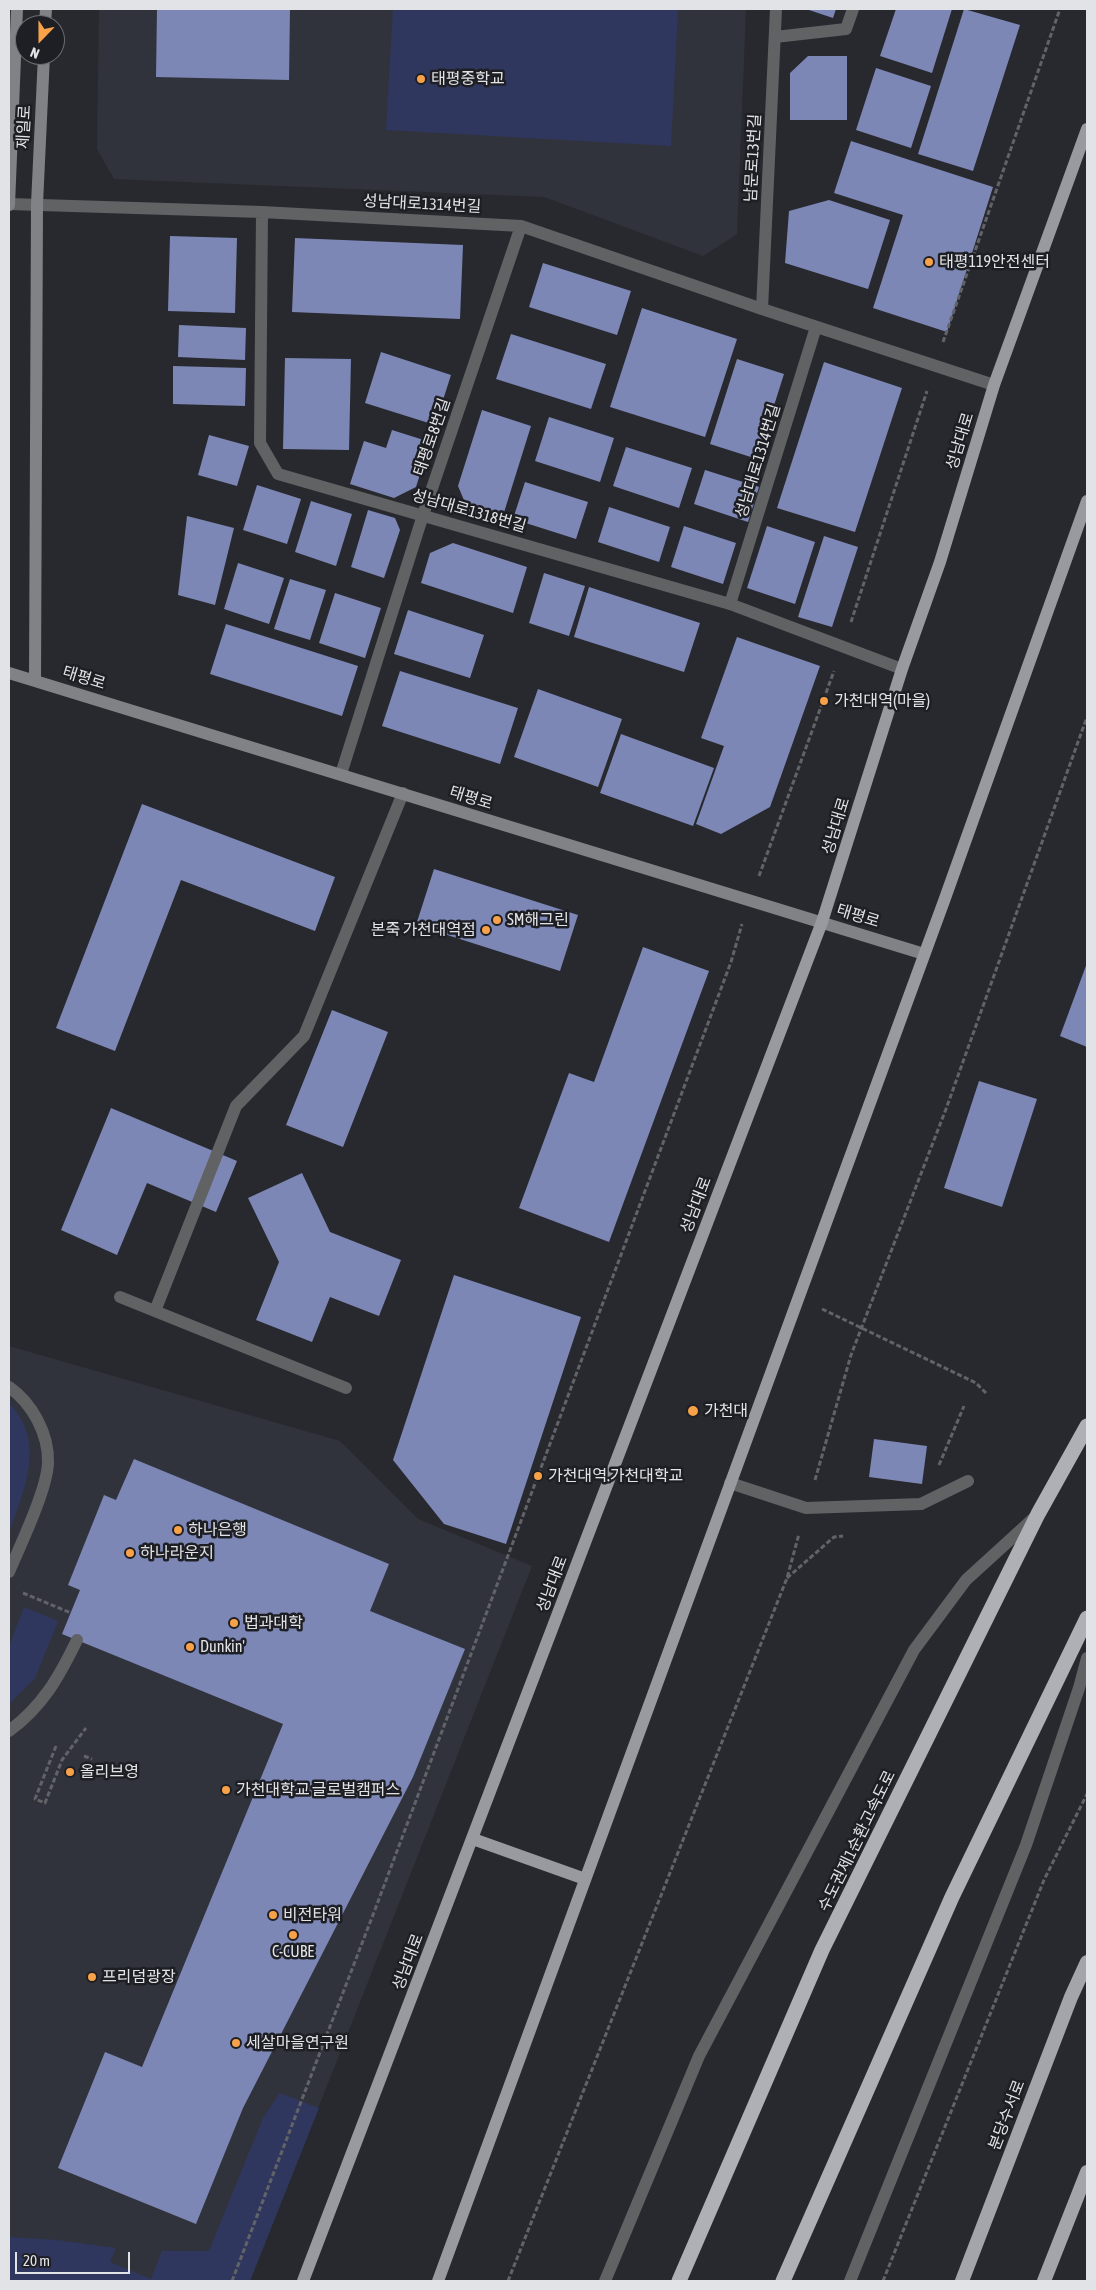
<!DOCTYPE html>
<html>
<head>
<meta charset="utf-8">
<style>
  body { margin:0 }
  #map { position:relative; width:1096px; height:2290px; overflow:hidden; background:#28292e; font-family:"Asap Condensed",sans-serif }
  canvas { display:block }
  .frame { position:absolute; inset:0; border:10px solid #e2e3e6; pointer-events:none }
  .north { position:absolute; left:15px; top:15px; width:50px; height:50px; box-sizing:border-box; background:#1e1f24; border:1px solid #6c6d72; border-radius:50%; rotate:202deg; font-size:14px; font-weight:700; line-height:20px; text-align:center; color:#e2e3e6 }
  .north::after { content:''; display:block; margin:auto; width:18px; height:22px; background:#f7a248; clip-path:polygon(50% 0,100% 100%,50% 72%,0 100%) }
  .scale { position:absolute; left:15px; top:2252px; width:115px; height:22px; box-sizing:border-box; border:2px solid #e2e3e6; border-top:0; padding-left:6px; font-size:15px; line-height:18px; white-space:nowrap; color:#e2e3e6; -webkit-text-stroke:4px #1e1f24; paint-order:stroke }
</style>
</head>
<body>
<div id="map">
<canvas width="1096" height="2290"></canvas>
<div class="frame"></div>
<div class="north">N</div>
<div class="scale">20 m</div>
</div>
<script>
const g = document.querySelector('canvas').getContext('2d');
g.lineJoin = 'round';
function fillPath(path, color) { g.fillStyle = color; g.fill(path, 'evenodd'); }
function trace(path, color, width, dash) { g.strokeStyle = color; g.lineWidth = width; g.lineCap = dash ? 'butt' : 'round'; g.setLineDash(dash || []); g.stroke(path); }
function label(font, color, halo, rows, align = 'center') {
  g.font = font + ' "Asap Condensed","Noto Sans KR",sans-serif'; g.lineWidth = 5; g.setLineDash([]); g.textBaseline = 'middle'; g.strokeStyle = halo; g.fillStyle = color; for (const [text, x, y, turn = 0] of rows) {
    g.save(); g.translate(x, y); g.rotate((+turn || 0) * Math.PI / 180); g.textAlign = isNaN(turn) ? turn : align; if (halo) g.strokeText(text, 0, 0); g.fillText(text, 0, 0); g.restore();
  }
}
const built = new Path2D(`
  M 99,9 L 746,9 L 737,234 L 703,256 L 544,197 L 114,179 L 97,149 Z
  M 9,1346 L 340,1441 L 418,1519 L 532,1566 L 250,2281 L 9,2281 Z`);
const green = new Path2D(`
  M 393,9 L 678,9 L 671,146 L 386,130 Z
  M 9,1403 C 46,1441 25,1490 9,1532 Z
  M 24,1607 L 58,1621 L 35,1678 L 9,1704 L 9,1647 Z
  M 280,2093 L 319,2108 L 250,2281 L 9,2281 L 9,2237 L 57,2240 L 116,2248 L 110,2262 L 151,2279 L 162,2251 L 209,2251 L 263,2118 Z`);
const building = new Path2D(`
  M 157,9 L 290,9 L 289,80 L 156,77 Z
  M 806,9 L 836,9 L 833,18 Z
  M 896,9 L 952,9 L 932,73 L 880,56 Z
  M 964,9 L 1020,25 L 973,171 L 918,154 Z
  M 808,56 L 847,56 L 847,120 L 790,120 L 790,73 Z
  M 876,68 L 931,86 L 911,148 L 856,130 Z
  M 851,141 L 993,187 L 947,332 L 873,308 L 903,215 L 834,193 Z
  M 829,200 L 890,220 L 868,289 L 785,263 L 789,211 Z
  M 170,236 L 237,238 L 235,313 L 168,311 Z
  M 295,238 L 463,245 L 460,319 L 292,312 Z
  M 543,263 L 631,291 L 617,335 L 529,307 Z
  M 642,308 L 737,339 L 705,437 L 610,407 Z
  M 179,325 L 246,328 L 245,360 L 178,357 Z
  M 511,334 L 606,364 L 591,409 L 496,379 Z
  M 381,352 L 451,375 L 435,425 L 365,403 Z
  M 285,358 L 351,359 L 349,450 L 283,449 Z
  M 737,359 L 784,374 L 757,459 L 710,444 Z
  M 824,362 L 902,388 L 855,532 L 777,508 Z
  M 173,366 L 246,368 L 245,406 L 173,404 Z
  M 482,410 L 531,426 L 501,522 L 469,512 L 458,486 Z
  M 549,417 L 614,438 L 600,482 L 535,461 Z
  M 392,430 L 430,442 L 416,487 L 394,498 L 350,484 L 364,441 L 386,448 Z
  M 209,435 L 249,446 L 237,486 L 198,475 Z
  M 626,447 L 692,468 L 679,508 L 613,486 Z
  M 705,470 L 759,487 L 748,522 L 694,504 Z
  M 525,482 L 588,502 L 576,539 L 513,519 Z
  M 257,485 L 301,499 L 287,544 L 243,530 Z
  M 311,501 L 352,514 L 336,566 L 295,552 Z
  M 609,507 L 670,527 L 659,562 L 598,542 Z
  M 368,510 L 395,518 L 400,530 L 384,578 L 351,567 Z
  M 187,516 L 234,528 L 215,605 L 178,595 Z
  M 684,526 L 736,543 L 723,584 L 671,567 Z
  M 767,526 L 815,542 L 795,604 L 747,588 Z
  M 824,536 L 858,547 L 832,627 L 798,617 Z
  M 453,543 L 527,567 L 513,613 L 421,583 L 430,553 Z
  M 238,563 L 284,578 L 269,624 L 224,609 Z
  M 544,573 L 585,586 L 569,636 L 529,623 Z
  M 290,579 L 326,590 L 310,640 L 274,629 Z
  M 589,587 L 700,623 L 684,672 L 574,637 Z
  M 335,593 L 381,608 L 365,658 L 319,643 Z
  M 408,610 L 484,635 L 470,678 L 394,654 Z
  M 226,624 L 358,666 L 342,716 L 210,674 Z
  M 737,637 L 820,666 L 770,807 L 721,834 L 696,824 L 724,746 L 701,738 Z
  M 400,671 L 518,708 L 500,764 L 382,726 Z
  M 538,689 L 622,719 L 598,787 L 514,757 Z
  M 621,734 L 714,768 L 693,826 L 600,793 Z
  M 142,804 L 335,877 L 315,931 L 181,880 L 115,1051 L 56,1028 Z
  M 434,869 L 578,915 L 560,971 L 416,925 Z
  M 643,947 L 709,971 L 609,1242 L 519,1208 L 569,1073 L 594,1082 Z
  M 1087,963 L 1087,1047 L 1060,1036 Z
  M 332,1010 L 388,1032 L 343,1147 L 286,1125 Z
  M 979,1081 L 1037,1099 L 1002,1207 L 944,1188 Z
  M 111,1108 L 237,1161 L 216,1212 L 147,1183 L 117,1255 L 61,1230 Z
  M 302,1173 L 330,1232 L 401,1260 L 379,1316 L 330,1297 L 312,1342 L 256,1320 L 279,1262 L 248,1198 Z
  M 454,1275 L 581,1317 L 506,1544 L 444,1524 L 393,1460 Z
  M 874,1439 L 927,1446 L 922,1484 L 869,1477 Z
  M 134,1459 L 389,1564 L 370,1611 L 465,1649 L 413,1777 L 243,2108 L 196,2224 L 58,2168 L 105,2052 L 142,2067 L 283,1724 L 62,1634 L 80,1590 L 68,1585 L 104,1495 L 116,1500 Z`);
const path = new Path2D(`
  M 943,342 L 1060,9
  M 851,622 L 927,391
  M 759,876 L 834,671
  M 822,1309 L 976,1383 L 987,1394
  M 939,1465 L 964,1406
  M 815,1480 L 851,1355 L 946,1109 L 1087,717
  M 787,1578 L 834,1537 L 843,1536
  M 23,1593 L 71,1613
  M 56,1746 L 35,1799 L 45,1803 L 62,1760 L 86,1728
  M 84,1756 L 92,1759
  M 232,2281 L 376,1907 L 731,962 L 742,924
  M 508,2281 L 787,1578 L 799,1534
  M 883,2281 L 1044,1880 L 1087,1794`);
const service = new Path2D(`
  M 775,37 L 846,29 L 853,9
  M 762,309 L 776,9
  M 730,604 L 816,327
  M 120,1297 L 346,1388
  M 155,1311 L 236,1106 L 304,1036 L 403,793
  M 9,1387 C 32,1403 49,1434 48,1463 C 47,1490 20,1546 9,1572
  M 730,1483 L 806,1508 L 921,1504 L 968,1481
  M 9,1731 C 43,1706 59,1677 77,1640
  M 605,2281 L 699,2056 L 914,1650 L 966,1580 L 1034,1518
  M 850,2281 L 1026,1845 L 1079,1688 L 1087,1658`);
const minor = new Path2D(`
  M 9,204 L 262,212 L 521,226 L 762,309 L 994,385
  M 262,212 L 260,443 L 278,474 L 730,604 L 902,669
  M 341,774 L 423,515 L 521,226`);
const secondary = new Path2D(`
  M 45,25 L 46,9
  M 9,205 L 17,9
  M 9,673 L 924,954
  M 35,681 L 37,204 L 44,55`);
const primary = new Path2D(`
  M 473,1839 L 585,1879
  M 303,2281 L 822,922 L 902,669 L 940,562 L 994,385 L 1087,129
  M 438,2281 L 944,901 L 1087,501`);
const trunk = new Path2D(`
  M 962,2281 L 1071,1997 L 1087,1962
  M 1044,2281 L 1087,2172`);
const motorway = new Path2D(`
  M 679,2281 L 822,1950 L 1038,1514 L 1087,1426
  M 783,2281 L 952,1897 L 1087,1618`);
const markers = [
  [421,79,5,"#f7a248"],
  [929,262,5,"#f7a248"],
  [824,701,5,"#f7a248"],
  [497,920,5,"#f7a248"],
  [486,930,5,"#f7a248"],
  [693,1411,6,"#f7a248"],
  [538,1476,5,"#f7a248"],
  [178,1530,5,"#f7a248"],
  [130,1553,5,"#f7a248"],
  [234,1623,5,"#f7a248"],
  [190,1647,5,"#f7a248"],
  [70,1772,5,"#f7a248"],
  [226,1790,5,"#f7a248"],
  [273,1915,5,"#f7a248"],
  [293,1935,5,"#f7a248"],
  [92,1977,5,"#f7a248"],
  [236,2043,5,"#f7a248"]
];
const poiNames = [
  ["태평중학교",431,79],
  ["태평119안전센터",939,262],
  ["가천대역(마을)",834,701],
  ["SM해그린",507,920],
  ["본죽 가천대역점",476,930,"right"],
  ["가천대",704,1411],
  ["가천대역.가천대학교",548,1476],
  ["하나은행",188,1530],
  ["하나라운지",140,1553],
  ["법과대학",244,1623],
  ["Dunkin'",200,1647],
  ["올리브영",80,1772],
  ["가천대학교 글로벌캠퍼스",236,1790],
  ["비전타워",283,1915],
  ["C-CUBE",293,1952,"center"],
  ["프리덤광장",102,1977],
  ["세살마을연구원",246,2043]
];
const streetNames = [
  ["제일로",24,127,-87],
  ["남문로13번길",753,158,-87],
  ["성남대로1314번길",422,204,3],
  ["태평로8번길",432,437,-71],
  ["성남대로",960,441,-73],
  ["성남대로1314번길",758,461,-73],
  ["성남대로1318번길",469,511,16],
  ["태평로",84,678,17],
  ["태평로",471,798,17],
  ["성남대로",836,826,-73],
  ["태평로",858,916,17],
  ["성남대로",696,1205,-69],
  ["성남대로",552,1584,-69],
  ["수도권제1순환고속도로",857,1841,-64],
  ["성남대로",408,1962,-69],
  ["분당수서로",1007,2115,-69]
];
fillPath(built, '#31333c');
fillPath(green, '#30375e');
fillPath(building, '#7c87b5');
trace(path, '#626368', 3, [5, 2.5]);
trace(service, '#616264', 12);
trace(minor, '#616264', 12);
trace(secondary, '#818286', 12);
trace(primary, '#999a9f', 12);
trace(trunk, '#a4a5aa', 14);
trace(motorway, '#afb0b6', 15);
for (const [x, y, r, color] of markers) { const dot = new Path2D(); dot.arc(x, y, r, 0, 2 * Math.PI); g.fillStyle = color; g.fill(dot); trace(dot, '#1e1f24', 2); }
label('16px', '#e2e3e6', '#1e1f24', poiNames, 'left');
label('16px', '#e2e3e6', '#1e1f24', streetNames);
</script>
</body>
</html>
